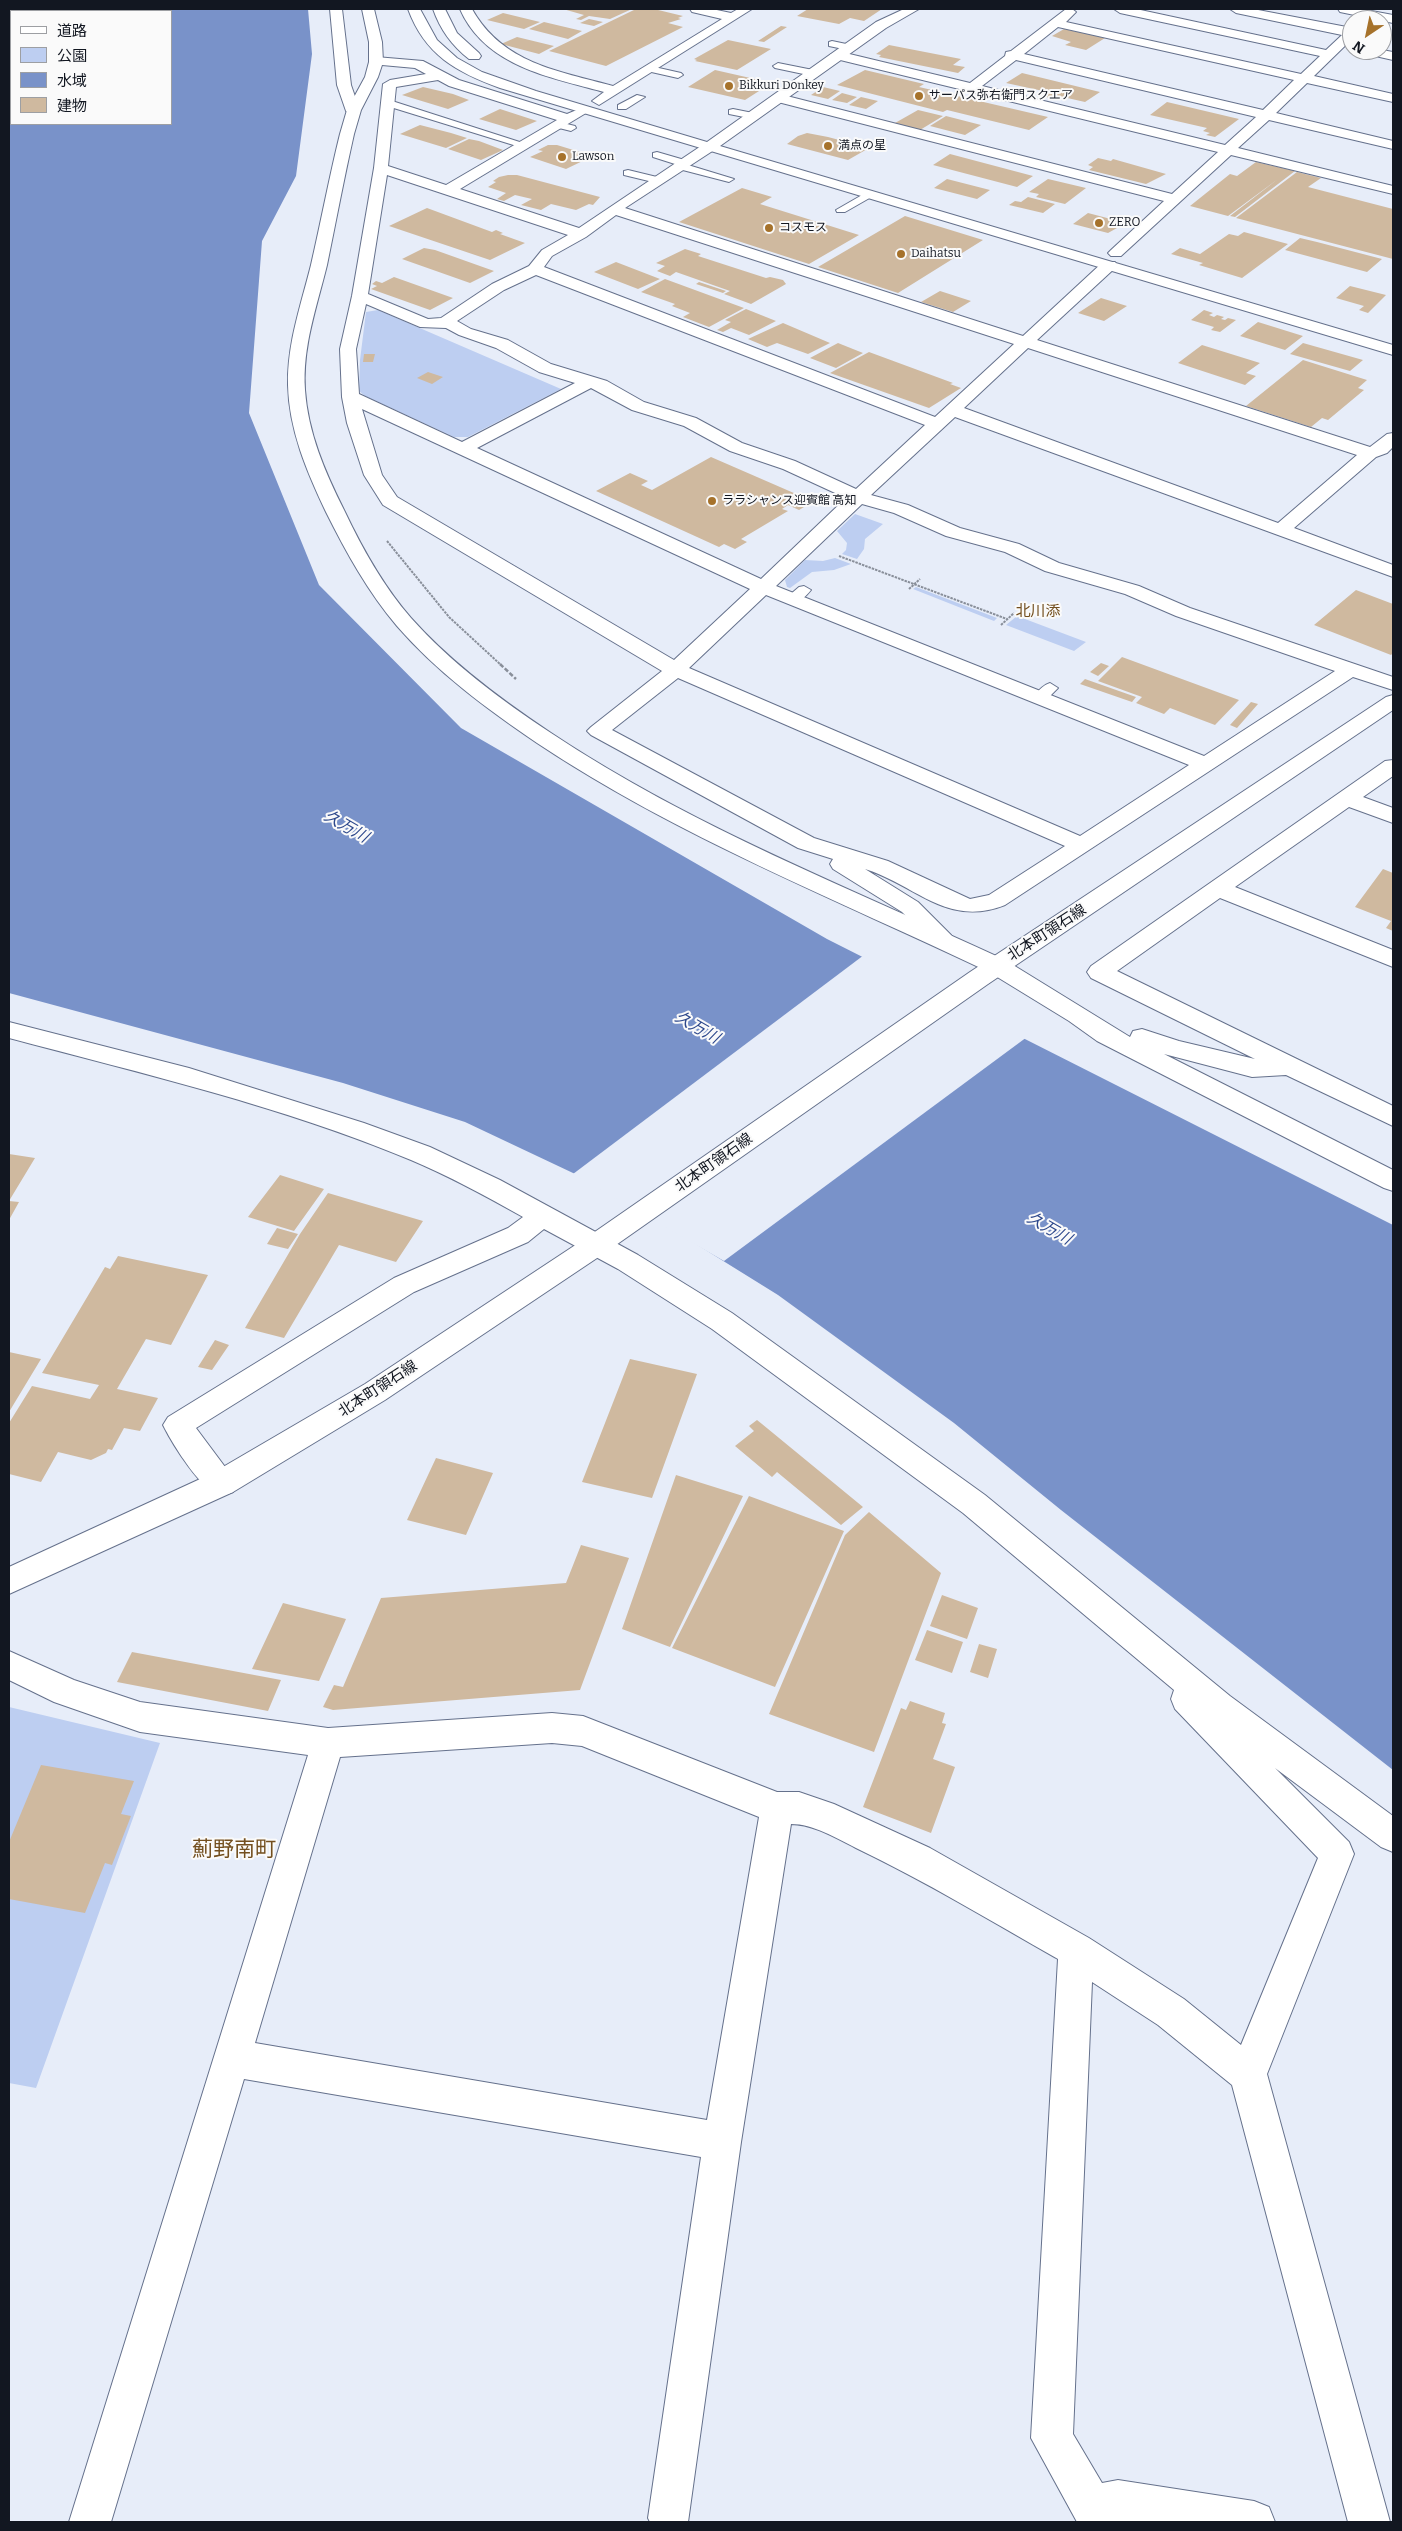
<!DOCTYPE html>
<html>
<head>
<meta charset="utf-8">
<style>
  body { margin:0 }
  #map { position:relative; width:1402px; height:2531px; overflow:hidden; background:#e7edf9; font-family:Bitter,"Noto Sans JP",serif }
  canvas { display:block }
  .frame { position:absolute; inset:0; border:10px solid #121721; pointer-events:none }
  .legend { position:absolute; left:10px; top:10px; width:162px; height:115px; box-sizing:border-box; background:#fafafa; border:1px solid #9d9fa3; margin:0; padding:6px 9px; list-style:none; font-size:15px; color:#121721 }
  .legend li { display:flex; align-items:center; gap:10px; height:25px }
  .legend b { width:25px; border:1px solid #9d9fa3 }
  .north { position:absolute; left:1342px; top:10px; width:50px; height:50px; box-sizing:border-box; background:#fafafa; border:1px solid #9d9fa3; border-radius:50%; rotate:214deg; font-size:14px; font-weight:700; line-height:20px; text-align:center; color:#121721 }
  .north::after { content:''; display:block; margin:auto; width:18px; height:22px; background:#a6722b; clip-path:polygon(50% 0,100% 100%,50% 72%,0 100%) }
</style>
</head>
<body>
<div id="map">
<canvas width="1402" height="2531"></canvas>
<div class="frame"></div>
<ul class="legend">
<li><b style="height:6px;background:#fff"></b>道路</li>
<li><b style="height:14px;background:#bdcef1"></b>公園</li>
<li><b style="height:14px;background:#7992c9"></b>水域</li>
<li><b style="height:14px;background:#cfb99f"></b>建物</li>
</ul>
<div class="north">N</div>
</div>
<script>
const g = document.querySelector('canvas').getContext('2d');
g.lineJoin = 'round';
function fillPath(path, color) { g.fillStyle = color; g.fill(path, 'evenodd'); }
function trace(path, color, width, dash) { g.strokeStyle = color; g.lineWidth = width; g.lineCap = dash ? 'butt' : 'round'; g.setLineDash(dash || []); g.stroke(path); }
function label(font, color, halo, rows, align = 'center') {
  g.font = font + ' Bitter,"Noto Sans JP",serif'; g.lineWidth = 4; g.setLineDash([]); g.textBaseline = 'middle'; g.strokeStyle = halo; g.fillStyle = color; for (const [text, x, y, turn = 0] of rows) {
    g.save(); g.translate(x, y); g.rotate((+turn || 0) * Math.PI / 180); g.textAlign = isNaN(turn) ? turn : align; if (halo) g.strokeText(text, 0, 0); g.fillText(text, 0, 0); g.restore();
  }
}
const green = new Path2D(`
  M 378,310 L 561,389 L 468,437 L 454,437 L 365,396 L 359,391 L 360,360 L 366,312 Z
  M 855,514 L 883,524 L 865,539 L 864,549 L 857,559 L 842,554 L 846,550 L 847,543 L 837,531 Z
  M 835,558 L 851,564 L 834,570 L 812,572 L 790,588 L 787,587 L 785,580 L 805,560 L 823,561 Z
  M 916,587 L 997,618 L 994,621 L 913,589 Z
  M 1017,616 L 1086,642 L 1074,651 L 1006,625 Z
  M 9,1707 L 160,1743 L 36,2088 L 9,2083 Z`);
const water = new Path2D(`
  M 9,9 L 308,9 L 312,54 L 296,176 L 262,241 L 249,413 L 319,585 L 461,728 L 827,939 L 1393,1225 L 1393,1770 L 1061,1510 L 954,1423 L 778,1295 L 609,1190 L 465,1122 L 343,1083 L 9,993 ZM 11,11 L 171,11 L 171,124 L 11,124 Z`);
const pier = new Path2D(`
  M 864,955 L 1027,1037 L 724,1261 L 573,1174 Z`);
const building = new Path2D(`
  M 563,9 L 632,9 L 610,19 L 589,16 L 581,20 L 576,19 L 584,15 Z
  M 636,9 L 654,9 L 683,16 L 678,18 L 681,19 L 668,23 L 683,27 L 606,66 L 549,51 Z
  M 808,9 L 882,9 L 864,21 L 850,18 L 839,24 L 797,16 Z
  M 503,13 L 540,22 L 524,29 L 487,20 Z
  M 589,19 L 603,22 L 594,26 L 580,23 Z
  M 544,22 L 582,31 L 568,39 L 529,29 Z
  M 781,26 L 787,27 L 764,42 L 758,41 Z
  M 1064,29 L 1105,38 L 1086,50 L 1065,45 L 1071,42 L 1052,36 Z
  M 517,37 L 554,46 L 539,54 L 501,44 Z
  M 728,40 L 771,49 L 737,70 L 695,61 L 697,60 L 694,59 Z
  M 889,45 L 961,59 L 953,65 L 965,67 L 958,73 L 879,57 L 881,55 L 876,54 Z
  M 715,70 L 768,82 L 765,83 L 770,84 L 745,100 L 688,87 Z
  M 865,70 L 924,84 L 919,87 L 1048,117 L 1029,130 L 947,110 L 943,112 L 837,85 Z
  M 1022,73 L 1100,92 L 1085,102 L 1054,95 L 1049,98 L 1039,94 L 1043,91 L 1006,83 Z
  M 423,87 L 453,94 L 469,100 L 448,109 L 402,95 Z
  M 823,87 L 840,91 L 828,99 L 811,95 Z
  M 842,93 L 857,97 L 847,103 L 832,100 Z
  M 861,97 L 878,101 L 866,109 L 849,105 Z
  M 1167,102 L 1239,119 L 1215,137 L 1206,135 L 1210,133 L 1203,131 L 1207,128 L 1150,115 Z
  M 500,109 L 537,121 L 516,130 L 479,119 Z
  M 918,110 L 943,116 L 920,130 L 895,123 Z
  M 946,116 L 981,125 L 965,135 L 930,126 Z
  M 420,125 L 451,133 L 467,138 L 446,148 L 400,134 Z
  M 807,133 L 828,137 L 869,148 L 848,160 L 787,144 L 798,136 Z
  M 469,139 L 479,141 L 503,150 L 481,160 L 448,149 Z
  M 548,145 L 557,145 L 593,156 L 566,169 L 530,157 L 543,151 L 538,150 Z
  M 950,154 L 1033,176 L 1017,187 L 933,165 Z
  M 1098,158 L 1111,161 L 1113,159 L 1166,174 L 1146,184 L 1089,170 L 1093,167 L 1088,165 Z
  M 1256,162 L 1295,171 L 1235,217 L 1230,216 L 1278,179 L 1228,216 L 1190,206 L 1230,174 L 1237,176 Z
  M 1297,172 L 1321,178 L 1308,187 L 1393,209 L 1393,259 L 1236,218 Z
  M 508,175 L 517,175 L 600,197 L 593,205 L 589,204 L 576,210 L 551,204 L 541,210 L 521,205 L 532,199 L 515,195 L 504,201 L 497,199 L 506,193 L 488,187 L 496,182 L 493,181 L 499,177 Z
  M 947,179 L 990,190 L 977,199 L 934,188 Z
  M 1048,179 L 1086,188 L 1065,204 L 1036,197 L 1039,194 L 1029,192 Z
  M 742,188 L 772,197 L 760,204 L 859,235 L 809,264 L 679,222 Z
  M 1028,197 L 1055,204 L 1043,213 L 1009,205 L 1015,201 L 1021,202 Z
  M 427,208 L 492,232 L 496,230 L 503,233 L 500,234 L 525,243 L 490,260 L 389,226 Z
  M 1088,213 L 1126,223 L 1108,233 L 1073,224 Z
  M 905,216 L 983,240 L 898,293 L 818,267 Z
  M 1244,232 L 1288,244 L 1242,278 L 1199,265 L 1203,263 L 1171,254 L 1180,248 L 1200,254 L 1229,234 L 1238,236 Z
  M 1300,238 L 1317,242 L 1382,259 L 1367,272 L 1285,250 Z
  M 424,248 L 435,250 L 494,271 L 470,283 L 402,259 Z
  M 685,249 L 701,254 L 698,256 L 766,278 L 770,277 L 783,280 L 786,284 L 751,304 L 724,294 L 730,291 L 676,272 L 670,276 L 657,271 L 665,266 L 656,263 Z
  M 616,262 L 660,279 L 638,289 L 594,272 Z
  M 394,277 L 453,298 L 430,310 L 371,289 L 377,286 L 372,284 L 376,281 L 382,283 Z
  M 665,279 L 744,308 L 709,327 L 683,317 L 690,313 L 672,306 L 675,304 L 641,292 Z
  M 699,282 L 726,291 L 723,293 L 696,284 Z
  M 1350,286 L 1386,295 L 1368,313 L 1359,310 L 1364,306 L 1336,298 Z
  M 940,291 L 971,301 L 953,312 L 921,302 Z
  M 1101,298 L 1127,306 L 1104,321 L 1078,313 Z
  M 746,309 L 776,321 L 749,335 L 731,328 L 723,332 L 717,330 L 731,322 L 725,320 Z
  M 1204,310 L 1213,313 L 1209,315 L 1214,317 L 1217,315 L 1224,317 L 1221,319 L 1225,320 L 1228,318 L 1236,320 L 1220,332 L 1211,330 L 1214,327 L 1191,320 Z
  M 1258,322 L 1303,336 L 1285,350 L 1240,336 Z
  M 783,323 L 830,343 L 808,354 L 777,343 L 767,347 L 748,339 Z
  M 838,343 L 863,353 L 836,368 L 810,358 Z
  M 1303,343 L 1363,360 L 1350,371 L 1290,354 Z
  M 1202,345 L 1260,363 L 1246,373 L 1256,376 L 1245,385 L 1178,363 Z
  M 869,352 L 953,383 L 950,384 L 961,388 L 929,408 L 830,373 Z
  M 364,354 L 375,354 L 373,362 L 363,362 Z
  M 1303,360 L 1367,380 L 1358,388 L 1364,390 L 1328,420 L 1322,418 L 1311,427 L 1246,406 Z
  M 428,372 L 443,377 L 432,384 L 417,378 Z
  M 711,457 L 803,497 L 799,499 L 809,504 L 799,510 L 788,505 L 782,509 L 788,511 L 741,539 L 747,542 L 735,549 L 724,544 L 719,547 L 596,491 L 630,473 L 648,481 L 641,485 L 652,490 Z
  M 1356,590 L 1393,604 L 1393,653 L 1391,655 L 1314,625 Z
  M 1122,657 L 1239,700 L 1215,725 L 1170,708 L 1164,714 L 1136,703 L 1142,697 L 1098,681 Z
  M 1101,663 L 1109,666 L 1098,676 L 1090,672 Z
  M 1085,679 L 1136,697 L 1132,702 L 1080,684 Z
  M 1251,702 L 1258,704 L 1237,728 L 1230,725 Z
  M 1383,869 L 1393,873 L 1393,931 L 1386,928 L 1391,921 L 1355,907 Z
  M 9,1154 L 35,1158 L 9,1201 L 19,1202 L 9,1220 Z
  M 280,1175 L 324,1189 L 294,1231 L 248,1217 Z
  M 328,1193 L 423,1221 L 396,1262 L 339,1245 L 284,1338 L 245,1328 L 300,1234 Z
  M 277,1228 L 298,1234 L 288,1249 L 267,1244 Z
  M 118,1256 L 208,1275 L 171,1345 L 146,1339 L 117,1389 L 158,1398 L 140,1431 L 124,1428 L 112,1450 L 108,1449 L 106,1453 L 91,1460 L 58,1452 L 41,1482 L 9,1474 L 9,1423 L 32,1386 L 90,1399 L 99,1385 L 42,1373 L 105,1267 L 110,1269 Z
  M 215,1340 L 229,1345 L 212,1370 L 198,1367 Z
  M 9,1352 L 41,1359 L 9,1412 Z
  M 630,1359 L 697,1374 L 652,1498 L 582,1482 Z
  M 757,1420 L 762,1424 L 863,1507 L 841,1525 L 777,1472 L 772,1477 L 735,1446 L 754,1431 L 749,1426 Z
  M 436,1458 L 493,1473 L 466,1535 L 407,1520 Z
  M 676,1475 L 743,1496 L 670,1647 L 622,1629 Z
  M 749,1496 L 844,1531 L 775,1687 L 672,1648 Z
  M 869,1512 L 941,1573 L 874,1752 L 769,1714 L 845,1535 Z
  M 581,1545 L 629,1558 L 580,1690 L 333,1710 L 323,1707 L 334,1685 L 343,1687 L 381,1598 L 566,1583 Z
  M 942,1595 L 978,1608 L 967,1639 L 930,1626 Z
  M 283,1603 L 346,1619 L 319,1681 L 252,1669 Z
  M 927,1630 L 963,1642 L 952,1673 L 915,1660 Z
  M 979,1644 L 997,1649 L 988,1678 L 970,1672 Z
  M 132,1652 L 281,1680 L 268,1711 L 117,1682 Z
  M 910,1701 L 945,1713 L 942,1723 L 946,1724 L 933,1759 L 955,1767 L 931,1833 L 863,1807 L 901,1708 L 906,1710 Z
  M 41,1765 L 134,1781 L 121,1814 L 131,1816 L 112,1865 L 105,1863 L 85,1913 L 9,1899 L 9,1842 Z`);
const pathFar1 = new Path2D(`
  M 387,541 L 449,617 L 501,665
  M 839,556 L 1007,619
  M 909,589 L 920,579
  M 1001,625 L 1014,613`);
const path = new Path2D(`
  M 500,664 L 516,679`);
const service = new Path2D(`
  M 832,41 L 851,45 L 853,47 L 848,50 L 829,46 L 829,42 Z
  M 778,63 L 813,70 L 818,73 L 813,76 L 775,68 L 773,66 Z
  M 650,66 L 681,73 L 683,75 L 678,78 L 647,71 L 647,67 Z
  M 637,95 L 645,97 L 626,109 L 618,109 L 618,105 Z
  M 384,101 L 392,101 L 529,145 L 520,147 L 384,105 Z
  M 733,109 L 758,114 L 759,116 L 754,119 L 729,114 L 729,110 Z
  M 559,122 L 575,126 L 576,128 L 571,131 L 555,127 L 555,123 Z
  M 657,152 L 688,161 L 688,165 L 734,179 L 729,182 L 675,168 L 675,164 L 653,157 L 653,153 Z
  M 628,170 L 661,178 L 662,180 L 657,183 L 624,175 L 624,171 Z
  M 869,191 L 873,192 L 873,196 L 845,212 L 837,212 L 836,210 Z
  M 804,586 L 811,590 C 805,598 797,604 787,602 L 785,599 L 799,587 Z
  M 1050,683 L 1058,688 L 1045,701 L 1035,701 L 1032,698 C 1037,692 1043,685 1050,683 Z`);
const minor = new Path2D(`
  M 330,9 L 342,9 L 351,85 L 360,111 L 353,115 L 346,111 L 337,85 Z
  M 460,9 L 472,9 C 502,63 558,71 613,86 L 722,19 L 692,12 L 690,9 L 712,9 L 731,13 L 738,9 L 752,9 L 599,105 L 592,101 L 604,92 C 549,77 485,66 460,9 Z
  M 1066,9 L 1072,9 L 1076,12 L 1066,22 L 1301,74 L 1320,56 L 1120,13 L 1114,9 L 1136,9 L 1326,50 L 1342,35 L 1236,13 L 1230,9 L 1253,9 L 1352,28 L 1352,39 L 1314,76 L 1393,94 L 1393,102 L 1307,83 L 1276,113 L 1393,141 L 1393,149 L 1269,120 L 1238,148 L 1393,186 L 1393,194 L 1231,155 L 1121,256 L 1111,256 L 1108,253 L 1111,250 L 1164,201 L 774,101 L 772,98 L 779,94 L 1172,194 L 1218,152 L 832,58 L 830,55 L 837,51 L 970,83 L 1005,56 L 1006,52 L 1011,51 ZM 1058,27 L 1294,80 L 1263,110 L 1024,54 ZM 1016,60 L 1256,117 L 1225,145 L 982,86 Z
  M 1338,9 L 1361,9 L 1393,15 L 1393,23 L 1340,12 Z
  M 1360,50 L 1382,50 L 1393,52 L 1393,60 L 1362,53 Z
  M 376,57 L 423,61 L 459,80 L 567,114 L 579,109 L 586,113 L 460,189 L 579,228 L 704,144 L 714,144 L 716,147 L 714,150 L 625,208 L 1023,336 L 1103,262 L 1115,262 L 1117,265 L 1115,268 L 1037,340 L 1370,447 L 1387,434 L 1393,433 L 1393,447 L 1387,453 L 1376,457 L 1294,528 L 1393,565 L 1393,577 L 955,417 L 871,495 L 908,505 L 960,528 L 1019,544 L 1059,563 L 1139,586 L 1190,608 L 1393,677 L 1393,690 L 1353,677 L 1005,905 C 947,928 916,885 865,869 L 918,902 L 951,935 L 955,940 L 951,945 L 943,948 L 935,945 L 902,912 L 833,869 L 830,864 L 833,859 L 798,848 L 591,735 L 587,731 L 591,727 L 662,671 L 383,505 L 364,475 L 347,423 L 342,397 L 340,349 L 352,296 L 374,168 L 383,84 L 390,80 L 426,74 L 415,68 L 371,64 L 369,61 ZM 438,80 L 449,86 L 557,120 L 446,185 L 388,166 L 396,87 ZM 387,175 L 568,235 L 542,250 L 529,266 L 492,284 L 441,318 L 428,319 L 368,294 ZM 616,215 L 1014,344 L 935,417 L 544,267 L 552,256 L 586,237 ZM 536,275 L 925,425 L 856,489 L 795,461 L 742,443 L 696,418 L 644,402 L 607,381 L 551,364 L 508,340 L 471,329 L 457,321 L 504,290 ZM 366,304 L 420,327 L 446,328 L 459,335 L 496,348 L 539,372 L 575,383 L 462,442 L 359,394 L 356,349 ZM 1028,348 L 1357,455 L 1278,523 L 964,408 ZM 591,388 L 632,410 L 684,426 L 730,451 L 783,469 L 846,498 L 761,579 L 477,448 ZM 362,409 L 750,589 L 674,660 L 397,497 L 382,475 ZM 862,504 L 894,513 L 946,536 L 1005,552 L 1045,571 L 1125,594 L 1176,616 L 1335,671 L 1204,756 L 776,586 ZM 766,595 L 1189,765 L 1080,836 L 689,668 ZM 678,678 L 1065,846 L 989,895 L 970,899 L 888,861 L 814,838 L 612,730 Z
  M 1393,760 L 1393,776 L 1363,797 L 1393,808 L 1393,823 L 1349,807 L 1235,887 L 1393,950 L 1393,967 L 1220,898 L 1117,971 L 1393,1106 L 1393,1126 L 1286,1075 L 1252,1077 L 1164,1054 L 1393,1170 L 1393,1191 L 1384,1188 L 1097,1041 L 1069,1021 L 989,972 L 985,966 L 989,960 L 997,958 L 1005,960 L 1130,1037 L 1133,1031 L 1142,1029 L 1179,1041 L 1255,1059 L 1091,978 L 1087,972 L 1091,966 L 1385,761 Z
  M 9,1022 L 189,1068 L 364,1123 L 430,1147 L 500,1180 L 638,1255 L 732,1313 L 985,1495 L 1230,1696 L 1393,1816 L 1393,1852 L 1381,1847 L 1275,1768 L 1349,1842 L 1354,1854 L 1267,2074 L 1390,2522 L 1348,2522 L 1232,2085 L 1158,2025 L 1092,1982 L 1073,2434 L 1102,2483 L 1118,2480 L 1254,2501 L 1269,2507 L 1275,2522 L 1077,2522 L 1031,2438 L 1058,1959 C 991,1921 925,1881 856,1848 C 836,1838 813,1824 791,1824 L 741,2142 L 688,2522 L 650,2522 L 648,2518 L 701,2157 L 244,2079 L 111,2522 L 69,2522 L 308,1755 L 140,1732 L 54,1702 L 9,1680 L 9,1651 L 74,1680 L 140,1702 L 328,1728 L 552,1713 L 583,1716 L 777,1792 L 799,1792 L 834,1804 L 930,1848 L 1089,1938 L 1184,1999 L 1241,2045 L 1318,1858 L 1175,1709 L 1171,1699 L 1174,1690 L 963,1513 L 712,1329 L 618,1269 L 544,1229 L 528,1242 L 414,1292 L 196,1428 L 237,1483 L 233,1492 C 230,1493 225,1495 222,1495 C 203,1495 171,1441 163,1425 L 168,1417 L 394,1278 L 508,1228 L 523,1217 C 486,1196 449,1176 411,1160 C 282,1106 144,1074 9,1038 ZM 552,1743 L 582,1746 L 759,1817 L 707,2120 L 255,2043 L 340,1757 Z`);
const tertiary = new Path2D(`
  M 362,9 L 374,9 L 382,42 L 383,62 L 378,77 L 361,110 L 354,134 C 344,178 336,221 327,265 C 317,306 302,347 305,390 C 308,433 325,472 344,510 C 362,548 383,586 411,618 C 451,663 501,700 551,733 C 692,827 852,889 1005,960 L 1009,966 L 1005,972 L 997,974 L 989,972 C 836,899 678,837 537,743 C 487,709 437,672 397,626 C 368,592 346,552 326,512 C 307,472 289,430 288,385 C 287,344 301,305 311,265 C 321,222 329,178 340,134 L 347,110 L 365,77 L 369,62 L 369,42 Z
  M 408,9 L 420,9 L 437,40 L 457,58 L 482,72 L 536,91 L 707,142 L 876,22 L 904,9 L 919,9 L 886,28 L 720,146 L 1393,345 L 1393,355 L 500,88 C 456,72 425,55 408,9 Z
  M 433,9 L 445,9 L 457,33 L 479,53 L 481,56 L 479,59 L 469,59 C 452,46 440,29 433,9 Z`);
const secondary = new Path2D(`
  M 1393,695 L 1393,710 L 988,984 L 606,1252 L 385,1400 L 233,1492 L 9,1594 L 9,1567 L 211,1474 L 365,1384 L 586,1238 L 970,972 L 1386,697 Z`);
const markers = [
  [729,86,5,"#a6722b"],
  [919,96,5,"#a6722b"],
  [828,146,5,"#a6722b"],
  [562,157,5,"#a6722b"],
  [1099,223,5,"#a6722b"],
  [769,228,5,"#a6722b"],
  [901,254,5,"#a6722b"],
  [712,501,5,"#a6722b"]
];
const farPoinames = [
  ["Bikkuri Donkey",739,86],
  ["サーパス弥右衛門スクエア",929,96],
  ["満点の星",838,146],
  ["Lawson",572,157],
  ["ZERO",1109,223],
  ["コスモス",779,228],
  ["Daihatsu",911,254],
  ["ララシャンス迎賓館 高知",722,501]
];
const farQuarternames = [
  ["北川添",1038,612]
];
const streetNames = [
  ["北本町領石線",1047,933,-33],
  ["北本町領石線",714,1163,-35],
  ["北本町領石線",378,1389,-33]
];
const waterNames = [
  ["久万川",346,827,30],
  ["久万川",697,1028,30],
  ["久万川",1049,1229,30]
];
const nearQuarternames = [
  ["薊野南町",234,1850]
];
fillPath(green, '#bdcef1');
fillPath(water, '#7992c9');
fillPath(pier, '#e7edf9');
fillPath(building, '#cfb99f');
trace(service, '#65718c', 2);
trace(minor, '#65718c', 2);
trace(tertiary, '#65718c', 2);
trace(secondary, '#65718c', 2);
trace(pathFar1, '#898f9a', 2, [2.5, 1]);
trace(path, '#898f9a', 2.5, [4.5, 2]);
fillPath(service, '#fff');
fillPath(minor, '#fff');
fillPath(tertiary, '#fff');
fillPath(secondary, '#fff');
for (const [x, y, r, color] of markers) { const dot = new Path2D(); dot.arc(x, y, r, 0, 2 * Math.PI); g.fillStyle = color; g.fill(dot); trace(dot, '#fafafa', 2); }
label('12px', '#121721', '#fafafa', farPoinames, 'left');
label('15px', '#734f1f', '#fafafa', farQuarternames);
label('15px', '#121721', '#fafafa', streetNames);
label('italic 16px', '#2d488c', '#fafafa', waterNames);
label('21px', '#734f1f', '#fafafa', nearQuarternames);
</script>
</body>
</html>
